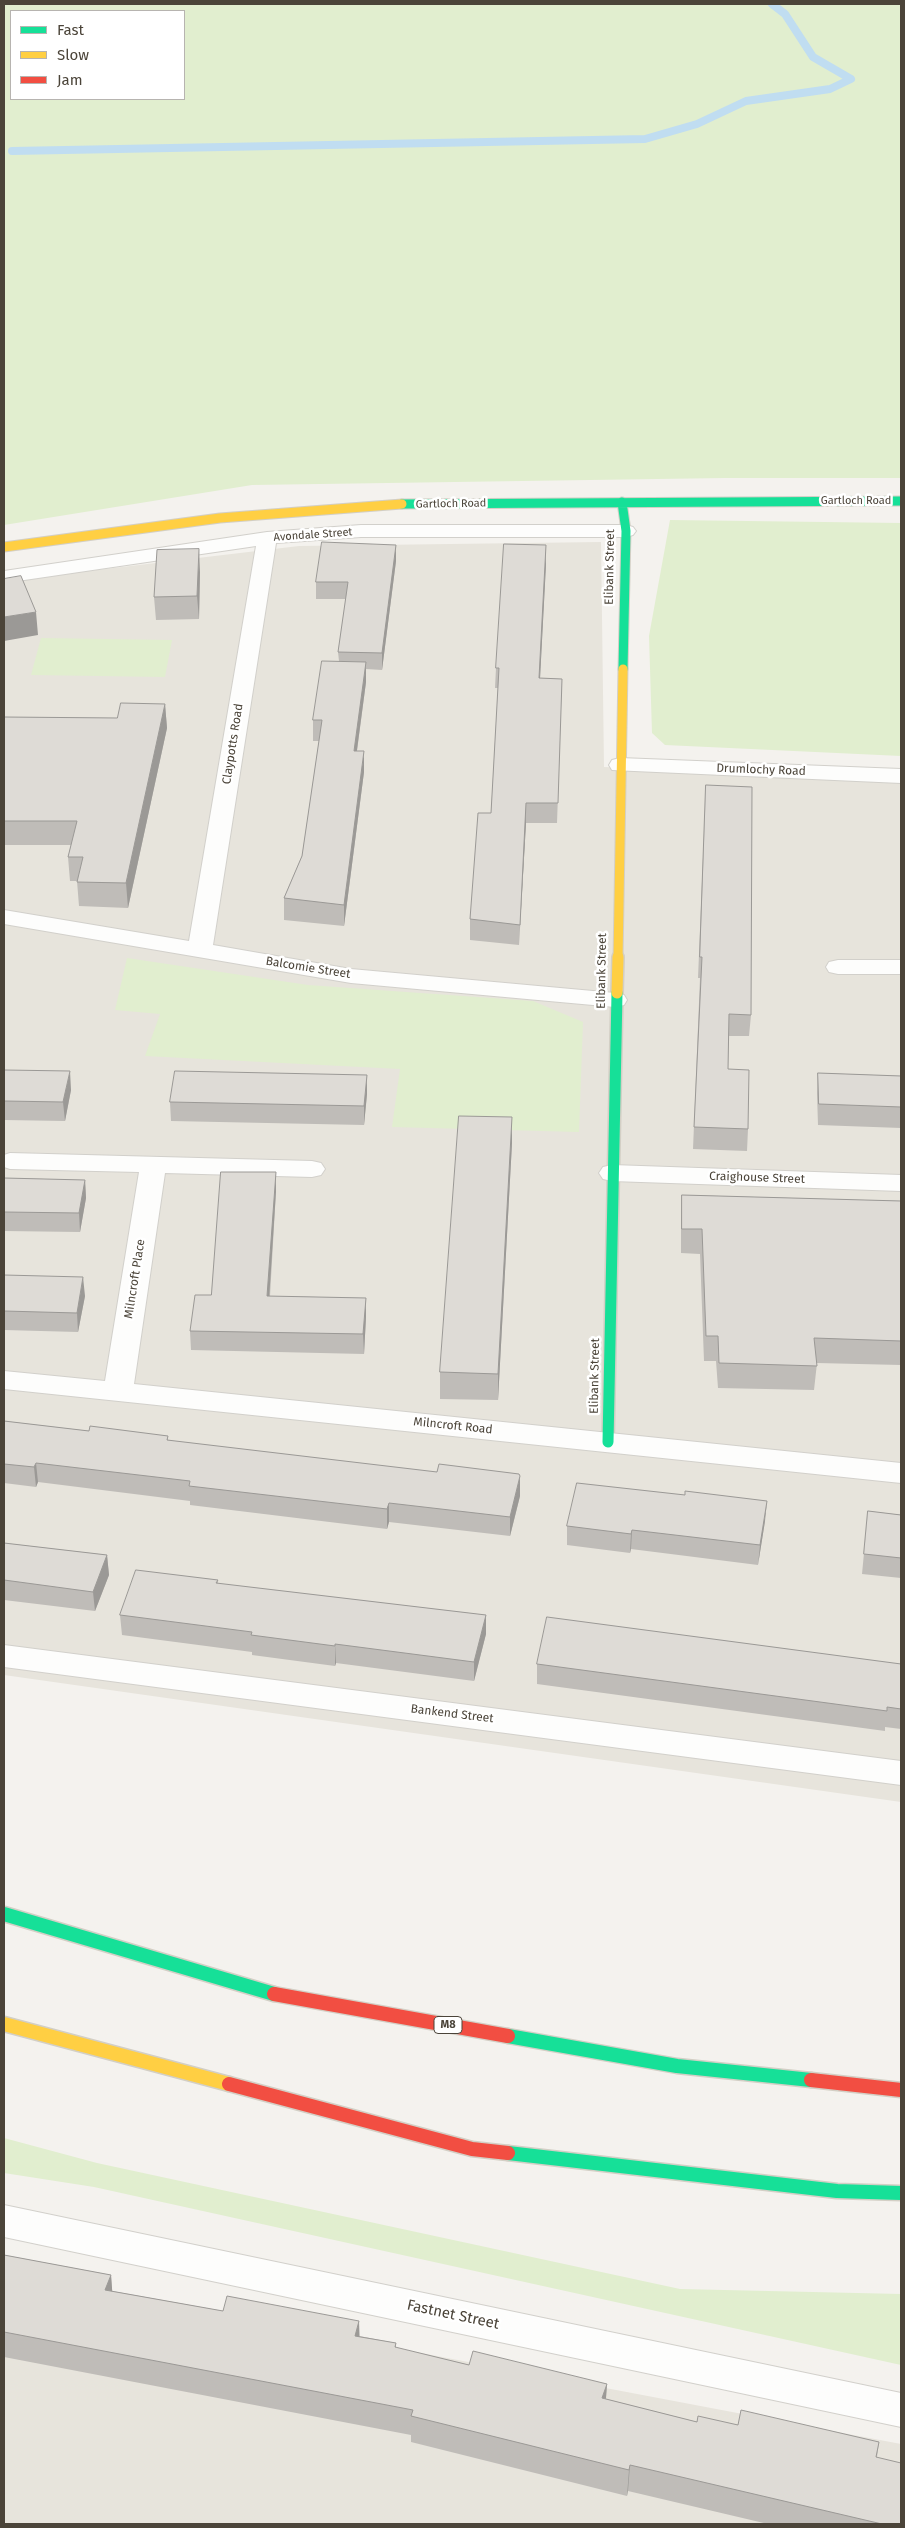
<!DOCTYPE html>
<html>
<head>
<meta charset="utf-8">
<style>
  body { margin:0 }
  #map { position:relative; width:905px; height:2528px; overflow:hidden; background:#f4f2ee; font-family:"Fira Sans",sans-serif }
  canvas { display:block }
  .frame { position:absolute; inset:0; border:5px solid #4b4439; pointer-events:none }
  .legend { position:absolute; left:10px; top:10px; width:175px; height:90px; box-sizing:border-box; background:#fff; border:1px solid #b7b4b0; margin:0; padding:6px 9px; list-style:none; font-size:15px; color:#4b4439 }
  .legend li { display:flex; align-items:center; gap:10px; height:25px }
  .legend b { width:25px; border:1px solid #b7b4b0 }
</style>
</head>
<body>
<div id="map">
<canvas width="905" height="2528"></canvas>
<div class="frame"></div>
<ul class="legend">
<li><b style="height:6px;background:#16e098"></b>Fast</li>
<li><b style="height:6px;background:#ffcf43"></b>Slow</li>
<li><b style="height:6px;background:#f24e42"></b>Jam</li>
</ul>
</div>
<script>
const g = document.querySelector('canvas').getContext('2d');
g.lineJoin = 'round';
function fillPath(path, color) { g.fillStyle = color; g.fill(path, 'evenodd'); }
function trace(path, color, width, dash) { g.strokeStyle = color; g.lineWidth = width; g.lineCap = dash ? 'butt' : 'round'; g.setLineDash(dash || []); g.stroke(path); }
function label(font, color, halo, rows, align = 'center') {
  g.font = font + ' "Fira Sans",sans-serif'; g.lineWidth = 5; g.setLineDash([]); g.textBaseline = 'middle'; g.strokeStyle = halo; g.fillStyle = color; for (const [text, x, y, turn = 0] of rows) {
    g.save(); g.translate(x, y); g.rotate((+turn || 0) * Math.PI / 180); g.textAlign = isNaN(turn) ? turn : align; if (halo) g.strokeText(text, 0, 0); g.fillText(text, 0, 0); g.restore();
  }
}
const residential = new Path2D(`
  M 601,542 L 604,767 L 901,777 L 901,1802 L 4,1675 L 4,581 L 299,546 Z
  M 4,2274 L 901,2444 L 901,2524 L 4,2524 Z`);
const green = new Path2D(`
  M 4,4 L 901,4 L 901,478 L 725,478 L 252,485 L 4,525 ZM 11,11 L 184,11 L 184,99 L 11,99 Z
  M 670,520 L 901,523 L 901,756 L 665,745 L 652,733 L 649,636 Z
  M 41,638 L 172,640 L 165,677 L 31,675 Z
  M 127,958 L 308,985 L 533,1001 L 583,1022 L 579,1132 L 392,1127 L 400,1069 L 145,1056 L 160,1014 L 115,1010 Z
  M 4,2138 L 97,2163 L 680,2289 L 901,2294 L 901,2365 L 94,2187 L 4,2173 Z`);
const stream = new Path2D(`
  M 12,151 L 645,139 L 697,124 L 746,101 L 830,89 L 851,79 L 813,57 L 785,14 L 772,4`);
const street = new Path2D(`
  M 361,525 L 626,525 L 633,527 L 636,531 L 633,535 L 626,537 L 361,537 L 276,543 L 213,945 L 351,969 L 615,993 L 624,995 L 627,1000 L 624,1005 L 615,1007 L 351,983 L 4,924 L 4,910 L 189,941 L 256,546 L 4,583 L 4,571 L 267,532 Z
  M 620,758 L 901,769 L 901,783 L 612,770 L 609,765 L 612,760 Z
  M 838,960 L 901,960 L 901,974 L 838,974 L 829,972 L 826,967 L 829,962 Z
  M 10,1153 L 312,1161 L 321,1163 L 325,1169 L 321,1175 L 312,1177 L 165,1173 L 134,1384 L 901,1463 L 901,1483 L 4,1389 L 4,1371 L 105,1381 L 139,1172 L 10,1169 L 4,1167 L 4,1155 Z
  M 612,1165 L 901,1175 L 901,1191 L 612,1181 L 603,1179 L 599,1173 L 603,1167 Z
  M 4,1645 L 901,1761 L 901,1785 L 4,1667 Z
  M 4,2205 L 901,2393 L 901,2427 L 4,2237 Z`);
const fastFar2 = new Path2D(`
  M 622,502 L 626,531 L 623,669
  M 402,504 L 901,501`);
const fastFar1 = new Path2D(`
  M 608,1442 L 617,993`);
const fast = new Path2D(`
  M 4,1914 L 274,1994
  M 508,2036 L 677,2066 L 811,2080
  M 508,2153 L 837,2191 L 901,2193`);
const slowFar2 = new Path2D(`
  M 4,547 L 220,518 L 402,504
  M 618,959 L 623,669`);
const slowFar1 = new Path2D(`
  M 617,993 L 618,957`);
const slow = new Path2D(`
  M 4,2024 L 229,2084`);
const jam = new Path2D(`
  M 274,1994 L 508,2036
  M 811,2080 L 901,2090
  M 229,2084 L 472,2149 L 508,2153`);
const wall = new Path2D(`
  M 396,545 L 396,561 L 382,670 L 366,669 L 366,682 L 357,751 L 364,772 L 344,926 L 284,920 L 284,898 L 302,856 L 319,741 L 313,741 L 313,720 L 339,661 L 338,652 L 346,599 L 316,599 L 316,582 Z
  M 546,564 L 540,678 L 562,679 L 557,823 L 526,823 L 519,945 L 470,940 L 470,919 L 491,813 L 498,688 L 495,688 L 496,668 Z
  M 200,572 L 199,619 L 156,620 L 154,597 Z
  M 165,704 L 167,728 L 128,908 L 79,906 L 77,881 L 70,881 L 68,857 L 71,845 L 4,845 L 4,717 L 117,718 Z
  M 706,785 L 751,1015 L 749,1036 L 729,1036 L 728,1069 L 748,1129 L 747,1151 L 693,1149 L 700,978 L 698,978 Z
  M 4,1070 L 71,1090 L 65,1121 L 4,1120 Z
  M 818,1073 L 901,1076 L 901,1128 L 818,1125 L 817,1094 Z
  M 367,1075 L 367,1094 L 364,1125 L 171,1121 L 170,1102 Z
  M 512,1143 L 498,1400 L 440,1399 L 440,1372 Z
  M 276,1172 L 276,1191 L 270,1296 L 366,1298 L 366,1317 L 364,1354 L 191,1350 L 190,1331 L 211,1295 Z
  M 4,1178 L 85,1180 L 86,1198 L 80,1232 L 4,1231 Z
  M 682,1195 L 901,1201 L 901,1365 L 817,1363 L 814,1390 L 718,1388 L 716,1361 L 704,1361 L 700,1254 L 681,1253 L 681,1219 Z
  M 4,1275 L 85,1296 L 78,1332 L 4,1330 Z
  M 4,1421 L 89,1431 L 168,1436 L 168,1440 L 520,1496 L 510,1536 L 389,1522 L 387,1529 L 190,1505 L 190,1501 L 38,1482 L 36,1487 L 4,1483 Z
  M 868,1511 L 901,1515 L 901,1578 L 862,1574 Z
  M 765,1521 L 758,1565 L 631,1549 L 630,1553 L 567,1545 L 567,1526 Z
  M 4,1543 L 107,1555 L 109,1575 L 95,1611 L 4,1600 Z
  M 218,1580 L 218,1584 L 486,1615 L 486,1634 L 474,1681 L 336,1663 L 335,1666 L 252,1655 L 252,1652 L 122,1635 L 120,1615 Z
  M 537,1664 L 901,1664 L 901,1729 L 885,1727 L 885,1731 L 537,1684 Z
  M 4,2255 L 111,2275 L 112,2291 L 223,2311 L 359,2321 L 359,2336 L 396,2343 L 396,2348 L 469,2365 L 607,2384 L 606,2399 L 697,2422 L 738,2425 L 879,2442 L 877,2457 L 901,2524 L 768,2524 L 628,2491 L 627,2496 L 411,2442 L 411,2435 L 4,2357 Z`);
const shadedWall = new Path2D(`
  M 396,545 L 396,561 L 382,670 L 382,653 Z
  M 546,545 L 546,564 L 539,698 L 539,678 Z
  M 199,549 L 200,572 L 199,619 L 197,596 Z
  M 36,612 L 38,635 L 4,641 L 4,617 Z
  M 366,662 L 366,682 L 354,772 L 354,751 Z
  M 165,704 L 167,728 L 128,908 L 126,883 Z
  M 364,751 L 364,772 L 344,926 L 344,905 Z
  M 526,803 L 526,823 L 519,945 L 520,925 Z
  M 70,1071 L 71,1090 L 65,1121 L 63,1102 Z
  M 367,1075 L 367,1094 L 364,1125 L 364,1106 Z
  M 512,1117 L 512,1143 L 498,1400 L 498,1374 Z
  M 276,1172 L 276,1191 L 268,1315 L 267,1296 Z
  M 85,1180 L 86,1198 L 80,1232 L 79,1213 Z
  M 83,1277 L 85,1296 L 78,1332 L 77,1313 Z
  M 366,1298 L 366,1317 L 364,1354 L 363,1334 Z
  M 36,1463 L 38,1482 L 36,1487 L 34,1467 Z
  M 520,1476 L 520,1496 L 510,1536 L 510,1517 Z
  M 767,1501 L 765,1521 L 758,1565 L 760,1545 Z
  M 389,1503 L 389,1522 L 387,1529 L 387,1509 Z
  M 632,1530 L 631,1549 L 630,1553 L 631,1534 Z
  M 107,1555 L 109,1575 L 95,1611 L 93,1592 Z
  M 486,1615 L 486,1634 L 474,1681 L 474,1662 Z
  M 335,1644 L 336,1663 L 335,1666 Z
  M 111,2275 L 113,2301 L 105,2290 Z
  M 359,2321 L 360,2348 L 355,2336 Z
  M 607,2384 L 605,2410 L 602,2398 Z
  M 630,2465 L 628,2491 L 627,2496 L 629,2470 Z`);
const building = new Path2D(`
  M 322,542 L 396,545 L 382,653 L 338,652 L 348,582 L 316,582 Z
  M 504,544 L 546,545 L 539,678 L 562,679 L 558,803 L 526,803 L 520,925 L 470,919 L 478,813 L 491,813 L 499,668 L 496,668 Z
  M 199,549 L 197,596 L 154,597 L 157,550 Z
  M 21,576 L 36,612 L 4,617 L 4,579 Z
  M 322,661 L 366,662 L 354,751 L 364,751 L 344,905 L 284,898 L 302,856 L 322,720 L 313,720 Z
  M 121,703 L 165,704 L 126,883 L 77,882 L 83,857 L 68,857 L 77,821 L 4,821 L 4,717 L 117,718 Z
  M 706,785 L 752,787 L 751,1015 L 729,1014 L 728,1069 L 749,1070 L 748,1129 L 694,1127 L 702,957 L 700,957 Z
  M 4,1070 L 70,1071 L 63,1102 L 4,1101 Z
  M 175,1071 L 367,1075 L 364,1106 L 170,1102 Z
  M 818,1073 L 901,1076 L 901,1107 L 819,1104 Z
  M 459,1116 L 512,1117 L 498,1374 L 440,1372 Z
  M 221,1172 L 276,1172 L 267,1296 L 366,1298 L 363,1334 L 190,1331 L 195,1295 L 211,1295 Z
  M 4,1178 L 85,1180 L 79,1213 L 4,1212 Z
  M 682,1195 L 901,1201 L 901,1341 L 814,1338 L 817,1366 L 719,1363 L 718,1336 L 706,1336 L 702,1229 L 682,1229 Z
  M 4,1275 L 83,1277 L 77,1313 L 4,1311 Z
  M 4,1421 L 89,1431 L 90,1426 L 168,1436 L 167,1440 L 437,1472 L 439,1464 L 519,1474 L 520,1476 L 510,1517 L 389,1503 L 387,1509 L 189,1486 L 190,1481 L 36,1463 L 34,1467 L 4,1464 Z
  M 577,1483 L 685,1495 L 685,1491 L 767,1501 L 760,1545 L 632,1530 L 631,1534 L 567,1526 Z
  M 868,1511 L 901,1515 L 901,1558 L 864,1554 Z
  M 4,1543 L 107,1555 L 93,1592 L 4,1580 Z
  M 136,1570 L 218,1580 L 216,1583 L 486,1615 L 474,1662 L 335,1644 L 335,1646 L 251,1635 L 252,1632 L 120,1615 Z
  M 547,1617 L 901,1664 L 901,1709 L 887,1707 L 887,1711 L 537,1664 Z
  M 4,2255 L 111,2275 L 105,2290 L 223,2311 L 227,2296 L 359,2321 L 355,2336 L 396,2343 L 395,2347 L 469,2365 L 473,2351 L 607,2384 L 602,2398 L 697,2422 L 698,2416 L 738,2425 L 741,2410 L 879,2442 L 876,2457 L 901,2463 L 901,2524 L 882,2524 L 630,2465 L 629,2470 L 411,2416 L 413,2410 L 4,2332 Z`);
const farStreetnames = [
  ["Gartloch Road",856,501],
  ["Gartloch Road",451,504,-1],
  ["Avondale Street",313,535,-4]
];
const shields = [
  [448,2025,28]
];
const shieldNames = [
  ["M8",448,2025]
];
const streetNames = [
  ["Elibank Street",610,567,-89],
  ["Claypotts Road",233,744,-81],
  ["Drumlochy Road",761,770,2],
  ["Balcomie Street",308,968,9],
  ["Elibank Street",602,971,-89],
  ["Craighouse Street",757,1178,2],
  ["Milncroft Place",135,1279,-81],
  ["Elibank Street",595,1376,-89],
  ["Milncroft Road",453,1426,6],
  ["Bankend Street",452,1714,7]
];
const nearStreetnames = [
  ["Fastnet Street",453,2315,12]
];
fillPath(residential, '#e7e4dc');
fillPath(green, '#e1eecf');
trace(stream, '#c0ddf1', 8);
trace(street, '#d2d0cb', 2);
trace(fastFar2, '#d3cfc5', 11);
trace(fastFar1, '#d3cfc5', 14);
trace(fast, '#d3cfc5', 17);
trace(slowFar2, '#d3cfc5', 11);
trace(slowFar1, '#d3cfc5', 14);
trace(slow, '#d3cfc5', 17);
trace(jam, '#d3cfc5', 17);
fillPath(street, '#fdfdfc');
trace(fastFar2, '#16e098', 9);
trace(fastFar1, '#16e098', 11);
trace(fast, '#16e098', 14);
trace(slowFar2, '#ffcf43', 9);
trace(slowFar1, '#ffcf43', 11);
trace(slow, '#ffcf43', 14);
trace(jam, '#f24e42', 14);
fillPath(wall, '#bfbcb8');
fillPath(shadedWall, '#9b9996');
fillPath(building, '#dedbd6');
trace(building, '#9b9996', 1);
label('11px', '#4b4439', '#fff', farStreetnames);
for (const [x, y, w] of shields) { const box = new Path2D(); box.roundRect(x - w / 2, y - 8.5, w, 17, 4); g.fillStyle = '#fff'; g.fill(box); trace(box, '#4b4439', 1); }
label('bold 11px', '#4b4439', null, shieldNames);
label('12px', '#4b4439', '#fff', streetNames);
label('15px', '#4b4439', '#fff', nearStreetnames);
</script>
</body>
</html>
